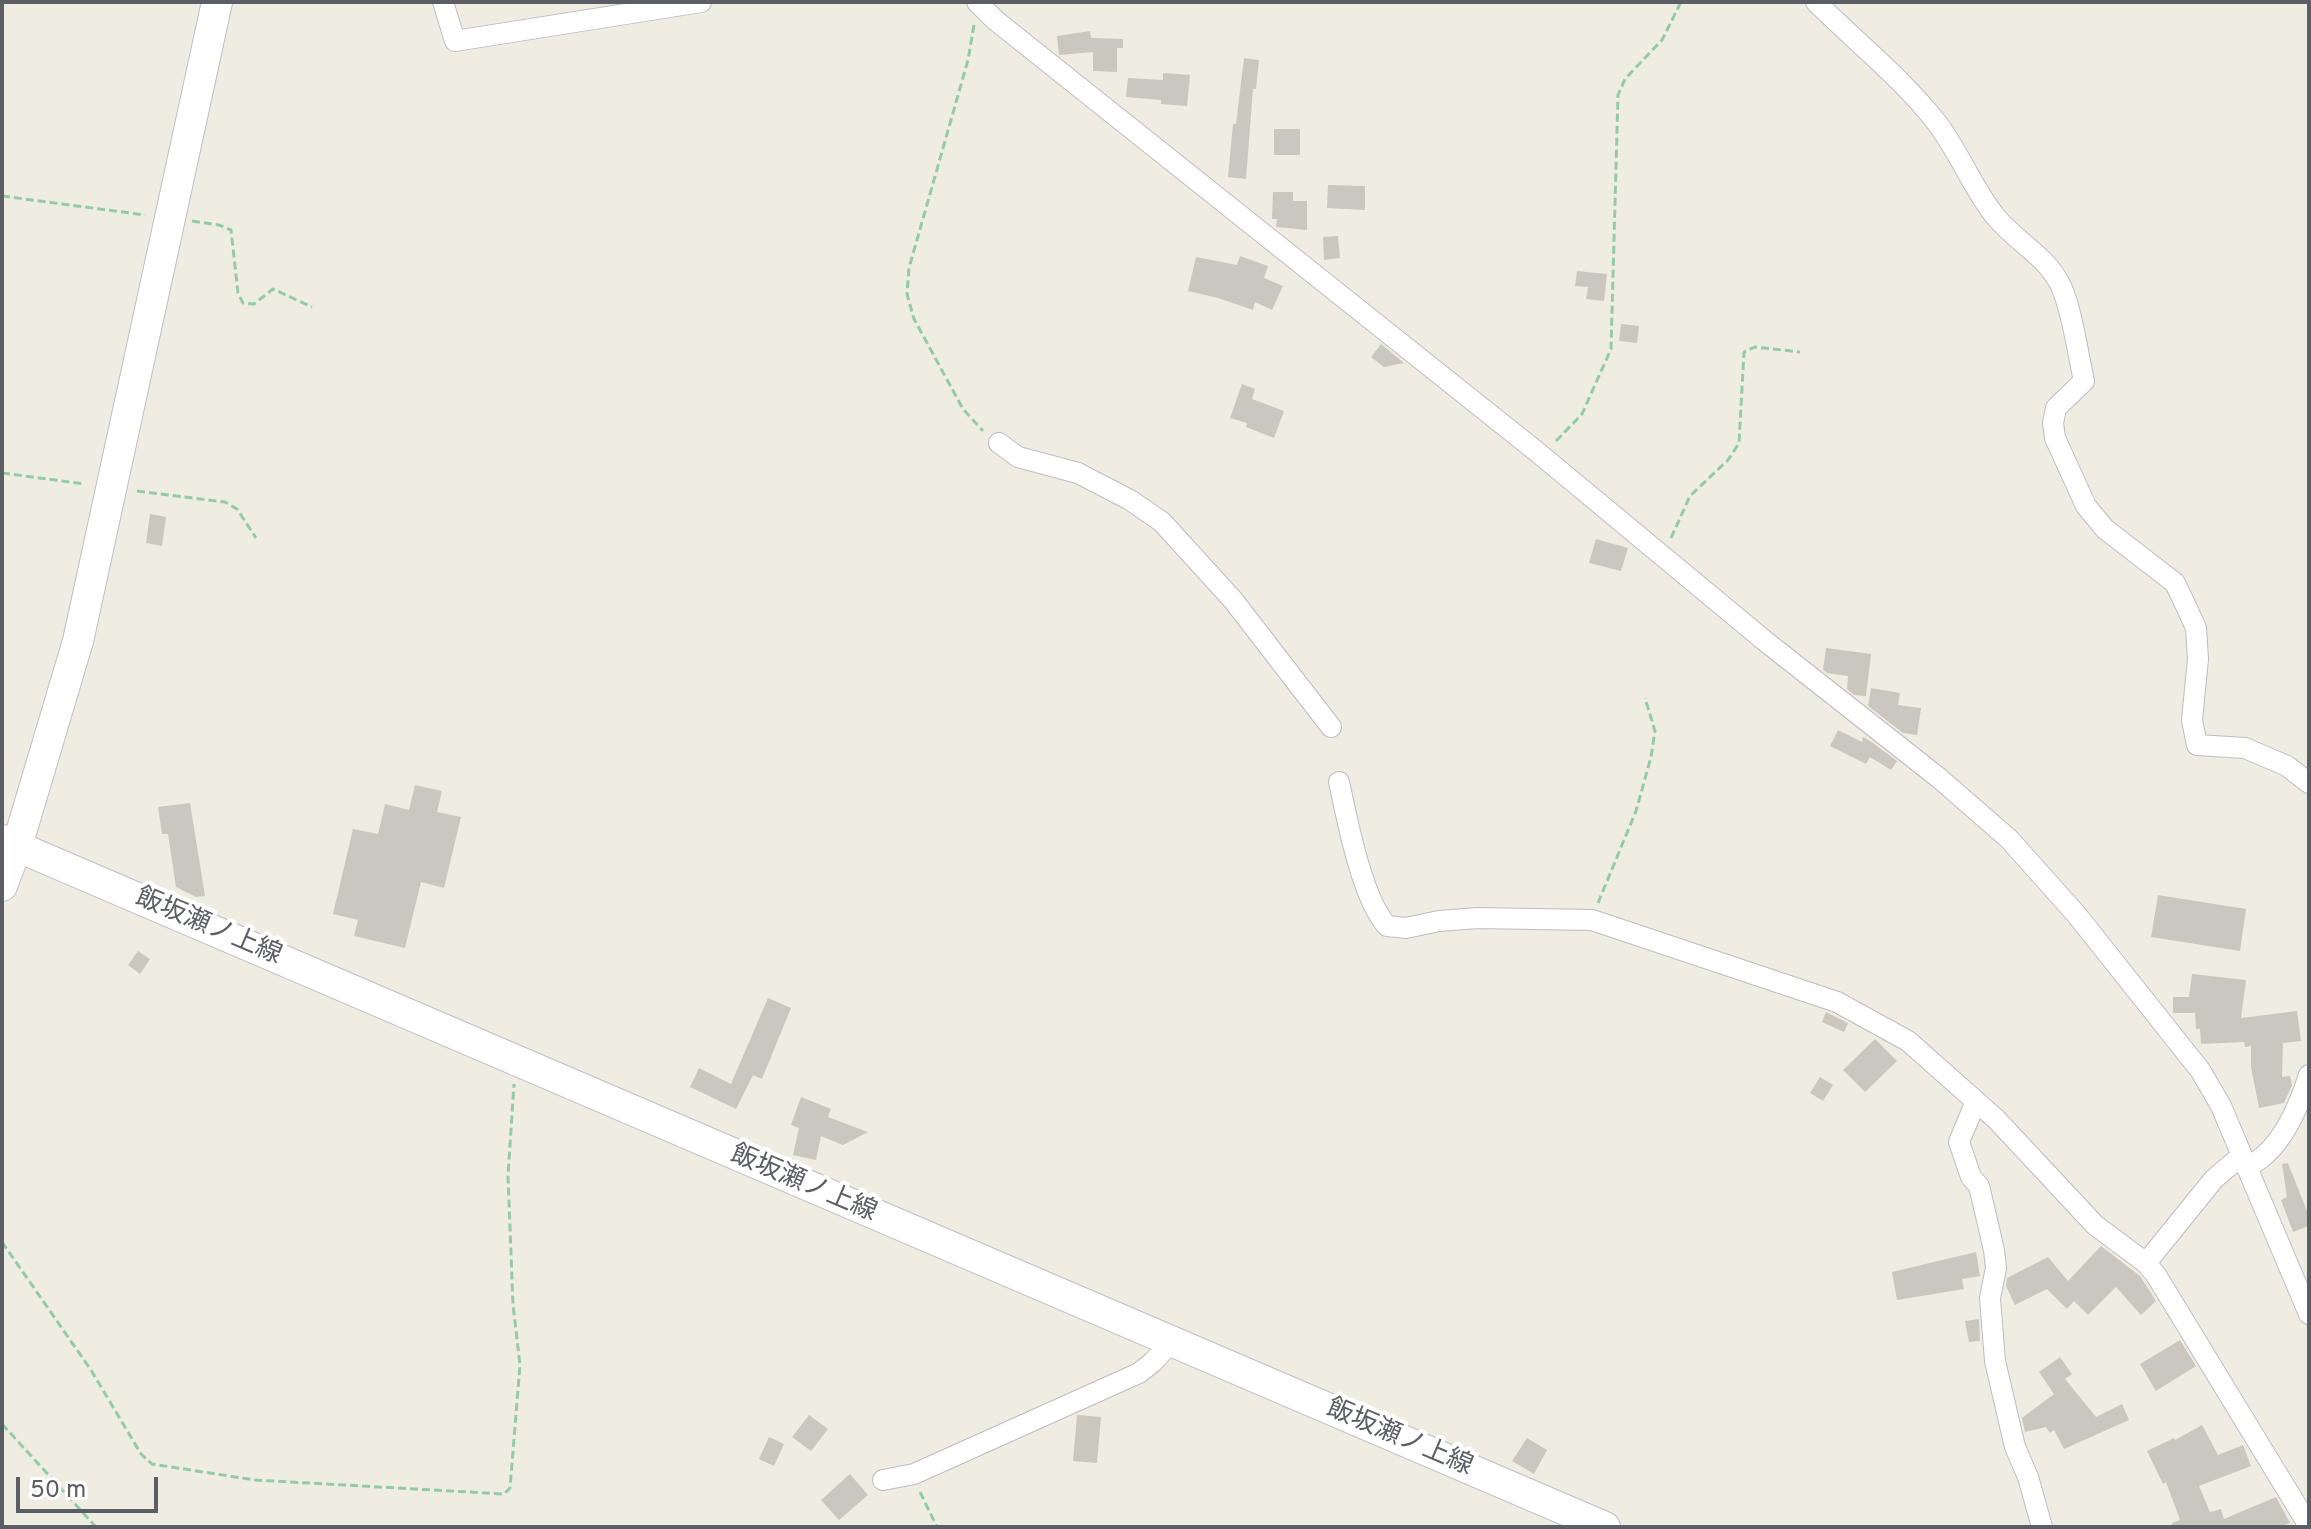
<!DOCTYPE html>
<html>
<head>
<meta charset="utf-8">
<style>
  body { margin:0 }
  #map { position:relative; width:2311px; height:1529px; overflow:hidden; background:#efede2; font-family:Overpass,sans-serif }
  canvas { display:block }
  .frame { position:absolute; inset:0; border:4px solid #5b5e65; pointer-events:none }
  .scale { position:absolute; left:16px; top:1477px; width:142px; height:36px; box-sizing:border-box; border:4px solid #5b5e65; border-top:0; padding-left:10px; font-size:24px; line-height:28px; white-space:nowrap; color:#5b5e65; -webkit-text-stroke:6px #fff; paint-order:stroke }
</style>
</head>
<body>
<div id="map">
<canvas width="2311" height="1529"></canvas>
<div class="frame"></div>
<div class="scale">50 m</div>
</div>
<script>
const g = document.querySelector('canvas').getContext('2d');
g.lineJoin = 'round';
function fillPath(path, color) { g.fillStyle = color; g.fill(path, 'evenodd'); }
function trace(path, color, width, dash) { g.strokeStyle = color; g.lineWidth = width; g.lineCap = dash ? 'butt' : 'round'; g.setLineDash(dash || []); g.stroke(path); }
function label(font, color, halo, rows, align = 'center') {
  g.font = font + ' Overpass,"Noto Sans JP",sans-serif'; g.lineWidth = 8; g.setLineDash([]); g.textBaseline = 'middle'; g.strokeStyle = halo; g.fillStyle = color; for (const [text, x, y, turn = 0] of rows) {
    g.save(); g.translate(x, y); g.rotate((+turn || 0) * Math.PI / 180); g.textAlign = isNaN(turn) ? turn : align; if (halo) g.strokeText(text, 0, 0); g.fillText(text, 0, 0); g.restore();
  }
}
const building = new Path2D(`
  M 1090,31 L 1091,38 L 1123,39 L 1123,48 L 1117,48 L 1117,72 L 1093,71 L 1093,52 L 1059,55 L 1057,36 Z
  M 1244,58 L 1259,60 L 1256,89 L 1253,89 L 1246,179 L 1228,177 L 1233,124 L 1236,124 Z
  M 1163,73 L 1190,75 L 1187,106 L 1161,104 L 1161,100 L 1126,97 L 1128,78 L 1163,80 Z
  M 1274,129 L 1300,129 L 1300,155 L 1274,155 Z
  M 1328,185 L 1365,186 L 1365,210 L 1327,208 Z
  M 1273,192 L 1293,192 L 1293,201 L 1307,201 L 1307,230 L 1276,227 L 1277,219 L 1272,219 Z
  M 1338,236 L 1340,258 L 1324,260 L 1323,237 Z
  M 1240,256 L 1268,266 L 1264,278 L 1283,286 L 1272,310 L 1255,302 L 1253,310 L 1218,298 L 1188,291 L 1196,257 L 1237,265 Z
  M 1577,271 L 1607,274 L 1604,301 L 1586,299 L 1588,287 L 1575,286 Z
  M 1621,324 L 1639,326 L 1637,343 L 1619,341 Z
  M 1381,344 L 1404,363 L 1384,367 L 1371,357 Z
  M 1242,384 L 1255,389 L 1252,399 L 1284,411 L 1274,438 L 1246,427 L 1247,423 L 1230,418 Z
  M 150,514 L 166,517 L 162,546 L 146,543 Z
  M 1596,539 L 1628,548 L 1621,571 L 1589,563 Z
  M 1826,648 L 1871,654 L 1866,696 L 1854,695 L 1847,689 L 1848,676 L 1827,673 L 1823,670 Z
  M 1871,688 L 1900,693 L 1898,705 L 1921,708 L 1917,735 L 1903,733 L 1868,706 Z
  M 1838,730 L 1862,742 L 1863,737 L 1873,743 L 1897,761 L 1891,770 L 1870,757 L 1866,764 L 1830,746 Z
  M 415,785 L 442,791 L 437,812 L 461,817 L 444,888 L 421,882 L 405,948 L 354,936 L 358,920 L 333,914 L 353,829 L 378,834 L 385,804 L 409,810 Z
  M 190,803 L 205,896 L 196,897 L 176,887 L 168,834 L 162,834 L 158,807 Z
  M 2158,895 L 2246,909 L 2240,951 L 2151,937 Z
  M 138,951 L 150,959 L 140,974 L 128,965 Z
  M 2192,974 L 2246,980 L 2241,1018 L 2297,1011 L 2301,1041 L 2283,1043 L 2282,1077 L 2290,1076 L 2292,1085 L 2284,1103 L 2259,1108 L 2251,1067 L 2251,1046 L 2245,1047 L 2244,1042 L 2201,1044 L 2200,1029 L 2196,1029 L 2195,1013 L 2173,1013 L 2173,997 L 2189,997 Z
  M 768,998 L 791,1008 L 762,1079 L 753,1075 L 736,1109 L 690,1087 L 699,1068 L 731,1084 Z
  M 1826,1012 L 1848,1023 L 1844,1032 L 1822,1022 Z
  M 1875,1039 L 1897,1061 L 1865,1092 L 1843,1070 Z
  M 1820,1077 L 1833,1085 L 1823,1101 L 1810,1093 Z
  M 801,1097 L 831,1109 L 828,1117 L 868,1132 L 843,1145 L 821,1136 L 816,1160 L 793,1155 L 799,1128 L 791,1125 Z
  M 2288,1163 L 2309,1216 L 2309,1226 L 2293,1232 L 2281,1200 L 2287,1197 L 2282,1164 Z
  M 2101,1246 L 2140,1276 L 2156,1301 L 2141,1315 L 2116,1287 L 2088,1315 L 2074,1301 L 2067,1309 L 2047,1289 L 2015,1305 L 2006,1286 L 2007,1278 L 2048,1257 L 2068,1281 Z
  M 1976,1252 L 1980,1276 L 1962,1279 L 1964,1289 L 1897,1300 L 1892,1272 Z
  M 1979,1319 L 1980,1341 L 1969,1342 L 1965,1321 Z
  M 2180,1340 L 2196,1366 L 2156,1391 L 2140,1364 Z
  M 2060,1357 L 2072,1374 L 2065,1379 L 2096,1417 L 2122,1404 L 2129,1420 L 2064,1449 L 2054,1430 L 2050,1433 L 2046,1427 L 2025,1432 L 2022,1418 L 2054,1394 L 2039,1372 Z
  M 809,1415 L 828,1429 L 811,1451 L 792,1437 Z
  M 1077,1415 L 1101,1417 L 1097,1463 L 1073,1461 Z
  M 2202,1425 L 2218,1455 L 2243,1445 L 2251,1466 L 2199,1486 L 2210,1512 L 2221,1509 L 2224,1519 L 2276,1497 L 2290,1523 L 2280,1527 L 2172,1527 L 2172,1523 L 2180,1520 L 2166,1482 L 2163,1484 L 2147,1451 L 2174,1438 L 2175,1440 Z
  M 769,1437 L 784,1444 L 774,1466 L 759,1459 Z
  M 1527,1438 L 1547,1450 L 1534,1474 L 1512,1461 Z
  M 850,1474 L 868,1495 L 839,1520 L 821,1500 Z`);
const path = new Path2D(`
  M 974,25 L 968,60 L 909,268 L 907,294 L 914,319 L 963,409 L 983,431
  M 2,196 L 145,215
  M 192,221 L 219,225 L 231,230 L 238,293 L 243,303 L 254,304 L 273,289 L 312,307
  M 1556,441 L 1582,414 L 1611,349 L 1618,95 L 1625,79 L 1662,40 L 1681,2
  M 2,473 L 85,484
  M 137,491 L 225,502 L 237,509 L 256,538
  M 1671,538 L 1690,496 L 1728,460 L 1739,443 L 1744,352 L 1755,347 L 1800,352
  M 1598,903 L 1636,811 L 1651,757 L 1655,731 L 1645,698
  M 2,1242 L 91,1370 L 141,1454 L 152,1464 L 255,1480 L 504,1494 L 510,1488 L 520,1365 L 513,1305 L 508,1176 L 514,1084
  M 2,1424 L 96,1527
  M 920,1492 L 937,1527`);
const street = new Path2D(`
  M 443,2 L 455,41 L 701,2
  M 977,2 L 995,20 L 1536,451 L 1765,641 L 1939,778 L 2009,839 L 2076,914 L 2200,1070 L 2221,1106 L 2309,1314
  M 1816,2 C 1856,42 1902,78 1937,123 C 1959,152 1972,187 1995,216 C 2017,243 2045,254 2061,286 C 2072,310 2078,354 2084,381 L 2056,408 L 2053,423 L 2055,438 L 2086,506 L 2105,529 L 2175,583 L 2185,604 L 2196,628 L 2198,659 L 2192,720 L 2197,745 L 2245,748 L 2287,766 L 2309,783
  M 999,443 L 1018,457 L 1078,473 L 1130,500 L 1162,522 L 1233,600 L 1331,727
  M 1339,782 C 1347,819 1362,899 1387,926 L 1406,928 L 1439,921 L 1478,918 L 1592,920 L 1837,1002 L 1908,1041 L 1996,1119 L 2095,1225 L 2146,1263 L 2156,1275 L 2309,1526 L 2306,1527
  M 1976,1101 L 1959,1142 L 1971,1177 L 1979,1186 L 1994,1250 L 1996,1268 L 1990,1298 L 1995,1361 L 2015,1447 L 2028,1477 L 2042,1527
  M 2246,1167 C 2279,1154 2299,1107 2309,1075
  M 2146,1263 L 2214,1179 L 2241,1156
  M 883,1480 L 914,1474 L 1139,1373 L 1153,1362 L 1171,1342`);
const secondary = new Path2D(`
  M 2,840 L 1605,1527
  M 2,886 L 17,846 L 78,641 L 217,2`);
const streetNames = [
  ["飯坂瀬ノ上線",208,928,23],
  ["飯坂瀬ノ上線",803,1185,23],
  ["飯坂瀬ノ上線",1399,1439,23]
];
fillPath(building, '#cac7bf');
trace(street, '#babcc3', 22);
trace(secondary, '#bbbec5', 32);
trace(path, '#95caa7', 3, [8, 4]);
trace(street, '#fff', 20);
trace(secondary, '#fff', 30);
label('26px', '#5b5e65', '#fff', streetNames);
</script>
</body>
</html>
